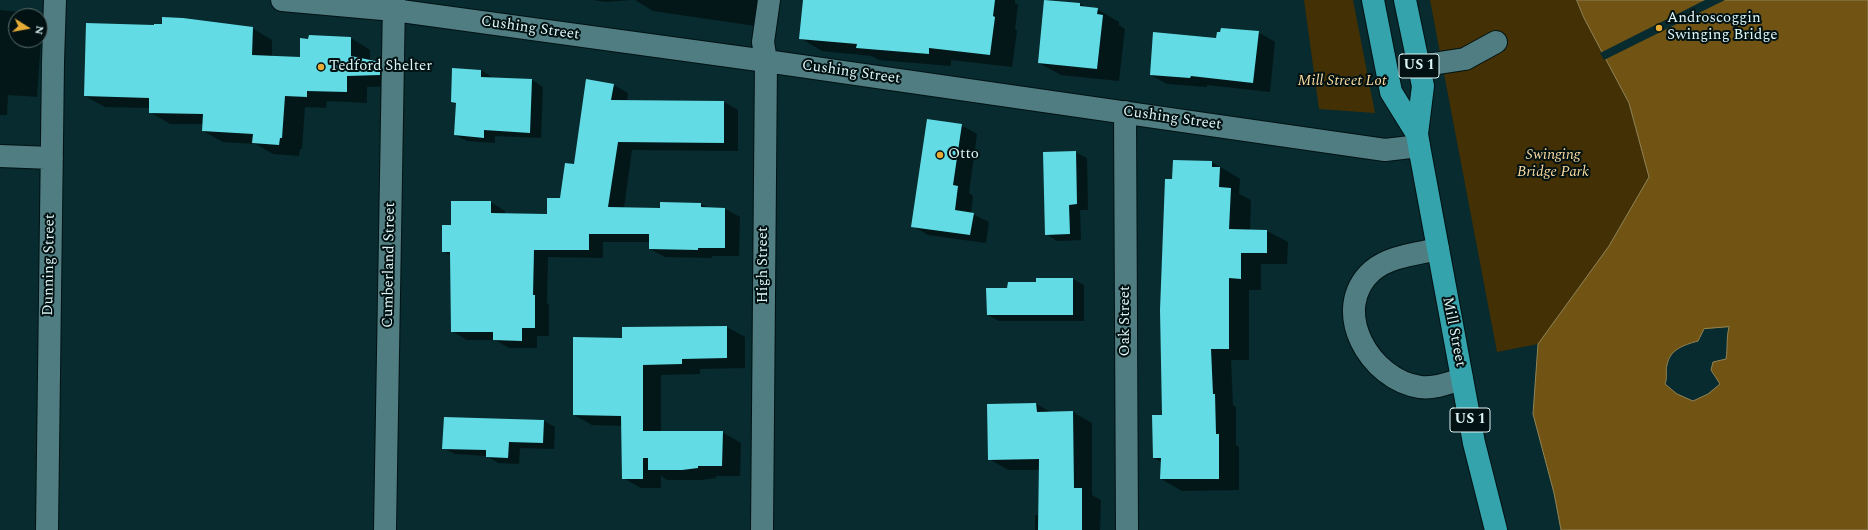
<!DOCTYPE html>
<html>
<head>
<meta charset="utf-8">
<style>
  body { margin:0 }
  #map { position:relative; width:1868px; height:530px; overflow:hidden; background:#072b2e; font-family:Spectral,serif }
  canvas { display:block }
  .north { position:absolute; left:8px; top:8px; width:40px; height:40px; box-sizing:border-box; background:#021213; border:1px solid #5a6d6e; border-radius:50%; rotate:101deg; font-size:11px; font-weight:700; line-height:16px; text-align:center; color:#ddf5f7 }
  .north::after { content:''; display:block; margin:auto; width:14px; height:18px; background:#e6ac36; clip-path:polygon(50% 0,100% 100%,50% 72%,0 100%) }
</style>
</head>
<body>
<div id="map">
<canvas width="1868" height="530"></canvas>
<div class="north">N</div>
</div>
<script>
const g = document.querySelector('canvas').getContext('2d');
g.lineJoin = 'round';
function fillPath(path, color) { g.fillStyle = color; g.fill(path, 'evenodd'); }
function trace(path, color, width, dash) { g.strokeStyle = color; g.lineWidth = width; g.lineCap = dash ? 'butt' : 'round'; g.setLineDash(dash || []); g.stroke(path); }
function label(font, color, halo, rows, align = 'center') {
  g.font = font + ' Spectral,serif'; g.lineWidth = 4; g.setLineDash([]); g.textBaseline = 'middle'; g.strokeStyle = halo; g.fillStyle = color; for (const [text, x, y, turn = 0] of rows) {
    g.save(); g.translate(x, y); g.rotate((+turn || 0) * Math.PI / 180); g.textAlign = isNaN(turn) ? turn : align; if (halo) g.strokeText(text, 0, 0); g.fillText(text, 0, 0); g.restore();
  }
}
const green = new Path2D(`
  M 1304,0 L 1353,0 L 1375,113 L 1319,109 Z
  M 1430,0 L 1577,0 L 1584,18 L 1629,103 L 1649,177 L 1609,246 L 1538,344 L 1497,352 Z`);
const water = new Path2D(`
  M 1577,0 L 1868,0 L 1868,530 L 1561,530 L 1554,493 L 1533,414 L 1538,344 L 1609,246 L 1649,177 L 1629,103 L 1584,18 ZM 1729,327 C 1726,339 1728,347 1726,359 L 1713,362 L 1711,370 L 1720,384 L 1708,394 L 1693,401 L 1677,394 L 1665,384 C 1668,376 1665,372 1667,365 C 1670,349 1684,345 1698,341 L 1704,329 Z`);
const pier = new Path2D(`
  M 1705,0 L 1725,0 L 1604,60 L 1600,53 Z`);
const shadow = new Path2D(`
  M 593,0 L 631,0 L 605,2 Z
  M 635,0 L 761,0 L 755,26 L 653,11 Z
  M 804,0 L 1015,0 L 1015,3 L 1018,5 L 1015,29 L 1017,31 L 1012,67 L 951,60 L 951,66 L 879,60 L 872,56 L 822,51 L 800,38 Z
  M 1080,4 L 1088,8 L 1097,9 L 1119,22 L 1119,25 L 1125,29 L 1119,81 L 1061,75 L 1039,63 Z
  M 0,10 L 20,12 L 28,16 L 16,16 L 16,40 L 40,40 L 40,23 L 42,24 L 37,97 L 8,95 L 7,115 L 0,115 Z
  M 252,28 L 272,40 L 272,57 L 301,59 L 309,40 L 351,38 L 370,50 L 370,61 L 380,63 L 400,74 L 400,86 L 367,87 L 367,103 L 327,101 L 326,108 L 305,107 L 302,149 L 300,149 L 299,156 L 273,154 L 256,144 L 223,142 L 203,131 L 204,124 L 170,124 L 150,112 L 150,108 L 105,107 L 85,96 Z
  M 1258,32 L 1275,42 L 1270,92 L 1207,85 L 1207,87 L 1167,84 L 1151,75 L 1217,39 Z
  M 453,69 L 481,70 L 492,77 L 492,79 L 532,80 L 543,87 L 541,138 L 495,136 L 495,143 L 467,141 L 455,135 L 457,105 L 452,102 Z
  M 614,85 L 628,93 L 627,101 L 724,102 L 738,110 L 738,151 L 632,150 L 624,208 L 661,209 L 701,204 L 709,208 L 725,209 L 740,217 L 739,256 L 712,256 L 712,258 L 665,257 L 650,249 L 650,242 L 603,242 L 603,258 L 548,257 L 547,303 L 549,304 L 549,336 L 537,336 L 537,348 L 509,348 L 495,340 L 467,340 L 452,331 L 451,256 L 443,251 L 452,226 L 491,202 L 505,211 L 505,214 L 548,215 L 560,199 Z
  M 961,125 L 977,134 L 969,193 L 973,196 L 971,213 L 989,222 L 986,243 L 928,235 L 913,226 Z
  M 1075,152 L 1087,158 L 1088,210 L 1080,210 L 1081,240 L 1057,241 L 1046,234 Z
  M 1174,161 L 1212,162 L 1232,174 L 1240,179 L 1239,194 L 1251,200 L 1250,231 L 1267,231 L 1288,242 L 1287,264 L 1261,264 L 1261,290 L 1249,290 L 1249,360 L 1231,360 L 1233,405 L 1236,407 L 1236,445 L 1239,447 L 1239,490 L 1182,491 L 1161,479 L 1161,462 L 1154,458 L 1163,416 Z
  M 1073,279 L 1084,285 L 1084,321 L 999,321 L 988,315 L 1008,289 L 1037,283 Z
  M 727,327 L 745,337 L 745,368 L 700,369 L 700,374 L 661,375 L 661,432 L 722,432 L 741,443 L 740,476 L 716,476 L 716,478 L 701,480 L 667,480 L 661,476 L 661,488 L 641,488 L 623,478 L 623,426 L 592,425 L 574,415 L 623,339 Z
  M 1036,404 L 1051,412 L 1073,412 L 1092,423 L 1092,495 L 1101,500 L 1100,530 L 1035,530 L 1035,515 L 1039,515 L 1040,470 L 1008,470 L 989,459 L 988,405 Z
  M 544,421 L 555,427 L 554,449 L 520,448 L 519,464 L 498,463 L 487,456 L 455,454 L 443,448 Z`);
const building = new Path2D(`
  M 803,0 L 995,0 L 993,16 L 995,17 L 990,55 L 929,48 L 929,54 L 856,48 L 857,44 L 799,39 Z
  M 1044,0 L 1080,3 L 1080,6 L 1098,8 L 1097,14 L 1103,15 L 1097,69 L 1038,63 Z
  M 162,17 L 183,18 L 253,27 L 252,55 L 300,57 L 300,38 L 308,39 L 309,35 L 351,37 L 351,56 L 380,62 L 380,75 L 347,76 L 347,92 L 307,91 L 307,97 L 285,96 L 282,138 L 280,138 L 279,145 L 252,143 L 253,134 L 202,131 L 203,114 L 149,113 L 149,98 L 84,96 L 86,23 L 154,25 L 154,24 L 162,24 Z
  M 1221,28 L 1259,31 L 1253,83 L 1191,76 L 1190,78 L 1150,75 L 1153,32 L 1216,38 L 1217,32 L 1220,32 Z
  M 452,68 L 481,70 L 481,77 L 532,79 L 530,133 L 484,130 L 484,138 L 454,135 L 456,103 L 451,102 Z
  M 586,79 L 614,84 L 611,100 L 724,101 L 724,143 L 618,142 L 608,207 L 660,208 L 660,202 L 701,203 L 701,207 L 725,208 L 725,248 L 698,248 L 698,250 L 649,249 L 649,234 L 589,234 L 589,250 L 534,250 L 533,295 L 535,295 L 535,328 L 522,328 L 522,341 L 493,340 L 493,332 L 451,332 L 450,252 L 442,252 L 442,225 L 451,225 L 451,201 L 491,201 L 491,213 L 547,214 L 547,198 L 560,198 L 565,163 L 574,164 Z
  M 927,119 L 962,124 L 953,185 L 958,186 L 955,210 L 974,213 L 970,235 L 911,227 Z
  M 1076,151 L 1077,204 L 1069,205 L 1070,234 L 1045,235 L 1043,152 Z
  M 1173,160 L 1212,161 L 1212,167 L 1220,167 L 1219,187 L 1231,188 L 1229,229 L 1267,230 L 1267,253 L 1241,253 L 1241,279 L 1229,278 L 1229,349 L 1211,349 L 1213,394 L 1215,394 L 1216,434 L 1219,434 L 1219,479 L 1160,479 L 1161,458 L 1153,458 L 1152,415 L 1162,415 L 1160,310 L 1165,179 L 1172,179 Z
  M 1036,278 L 1073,278 L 1073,315 L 987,315 L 986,288 L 1007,288 L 1008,282 L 1036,282 Z
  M 727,326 L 727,358 L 682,359 L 682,364 L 643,365 L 643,431 L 723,431 L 722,466 L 698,466 L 698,468 L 682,470 L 648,470 L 648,458 L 643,458 L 643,479 L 622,479 L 621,416 L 573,415 L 573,337 L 622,338 L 622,327 Z
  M 1036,403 L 1037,412 L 1073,411 L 1074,488 L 1082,488 L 1082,530 L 1038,530 L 1039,459 L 988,460 L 987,404 Z
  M 444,417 L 544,420 L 543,443 L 509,442 L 508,458 L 486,457 L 486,450 L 442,449 Z`);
const minor = new Path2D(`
  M 282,0 L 394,10 L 766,61 L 1385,150 L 1419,146
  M 1419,66 L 1465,59 L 1496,42
  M 1125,112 L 1127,530
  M 0,156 L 52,158
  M 1438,249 C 1417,254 1389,256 1372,271 C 1329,310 1370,380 1420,387 C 1434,389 1449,383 1462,379
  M 47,530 L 53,62 L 55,0
  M 385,530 L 394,0
  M 762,530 L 766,61 L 763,42 L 769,0`);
const highway = new Path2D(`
  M 1373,0 L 1391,92 L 1417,134
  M 1405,0 L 1423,86 L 1417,134 L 1419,146 L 1474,443 L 1496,530`);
const markers = [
  [1659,28,4,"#e6ac36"],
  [321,67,4,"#e6ac36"],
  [940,155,4,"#e6ac36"]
];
const shields = [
  [1419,66,40],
  [1470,420,40]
];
const shieldNames = [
  ["US 1",1419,66],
  ["US 1",1470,420]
];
const poiNames = [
  ["Androscoggin",1667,19],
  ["Swinging Bridge",1667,36],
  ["Tedford Shelter",329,67],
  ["Otto",948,155]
];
const streetNames = [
  ["Cushing Street",530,29,8],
  ["Cushing Street",851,73,8],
  ["Cushing Street",1172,119,8],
  ["Dunning Street",50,265,-89],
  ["Cumberland Street",390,265,-89],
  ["High Street",764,265,-90],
  ["Oak Street",1126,321,-90],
  ["Mill Street",1453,332,79]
];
const parkNames = [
  ["Mill Street Lot",1342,82],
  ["Swinging",1553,156],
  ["Bridge Park",1553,173]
];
fillPath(green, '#443005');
fillPath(water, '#715313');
trace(water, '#918457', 1);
fillPath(pier, '#072b2e');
fillPath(shadow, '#0007');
fillPath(building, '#62dbe5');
trace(minor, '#001214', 24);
trace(highway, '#001214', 24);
trace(minor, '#507d81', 22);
trace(highway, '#34a3ac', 22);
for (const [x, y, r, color] of markers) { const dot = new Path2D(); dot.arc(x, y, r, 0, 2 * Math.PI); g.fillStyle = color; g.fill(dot); trace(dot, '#021213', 1.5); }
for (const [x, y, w] of shields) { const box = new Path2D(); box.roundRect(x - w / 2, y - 12, w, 24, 3); g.fillStyle = '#021213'; g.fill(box); trace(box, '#ddf5f7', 1); }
label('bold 14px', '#ddf5f7', null, shieldNames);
label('15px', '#ddf5f7', '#021213', poiNames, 'left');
label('15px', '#ddf5f7', '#021213', streetNames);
label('italic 15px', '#fad99f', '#021213', parkNames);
</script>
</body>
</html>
